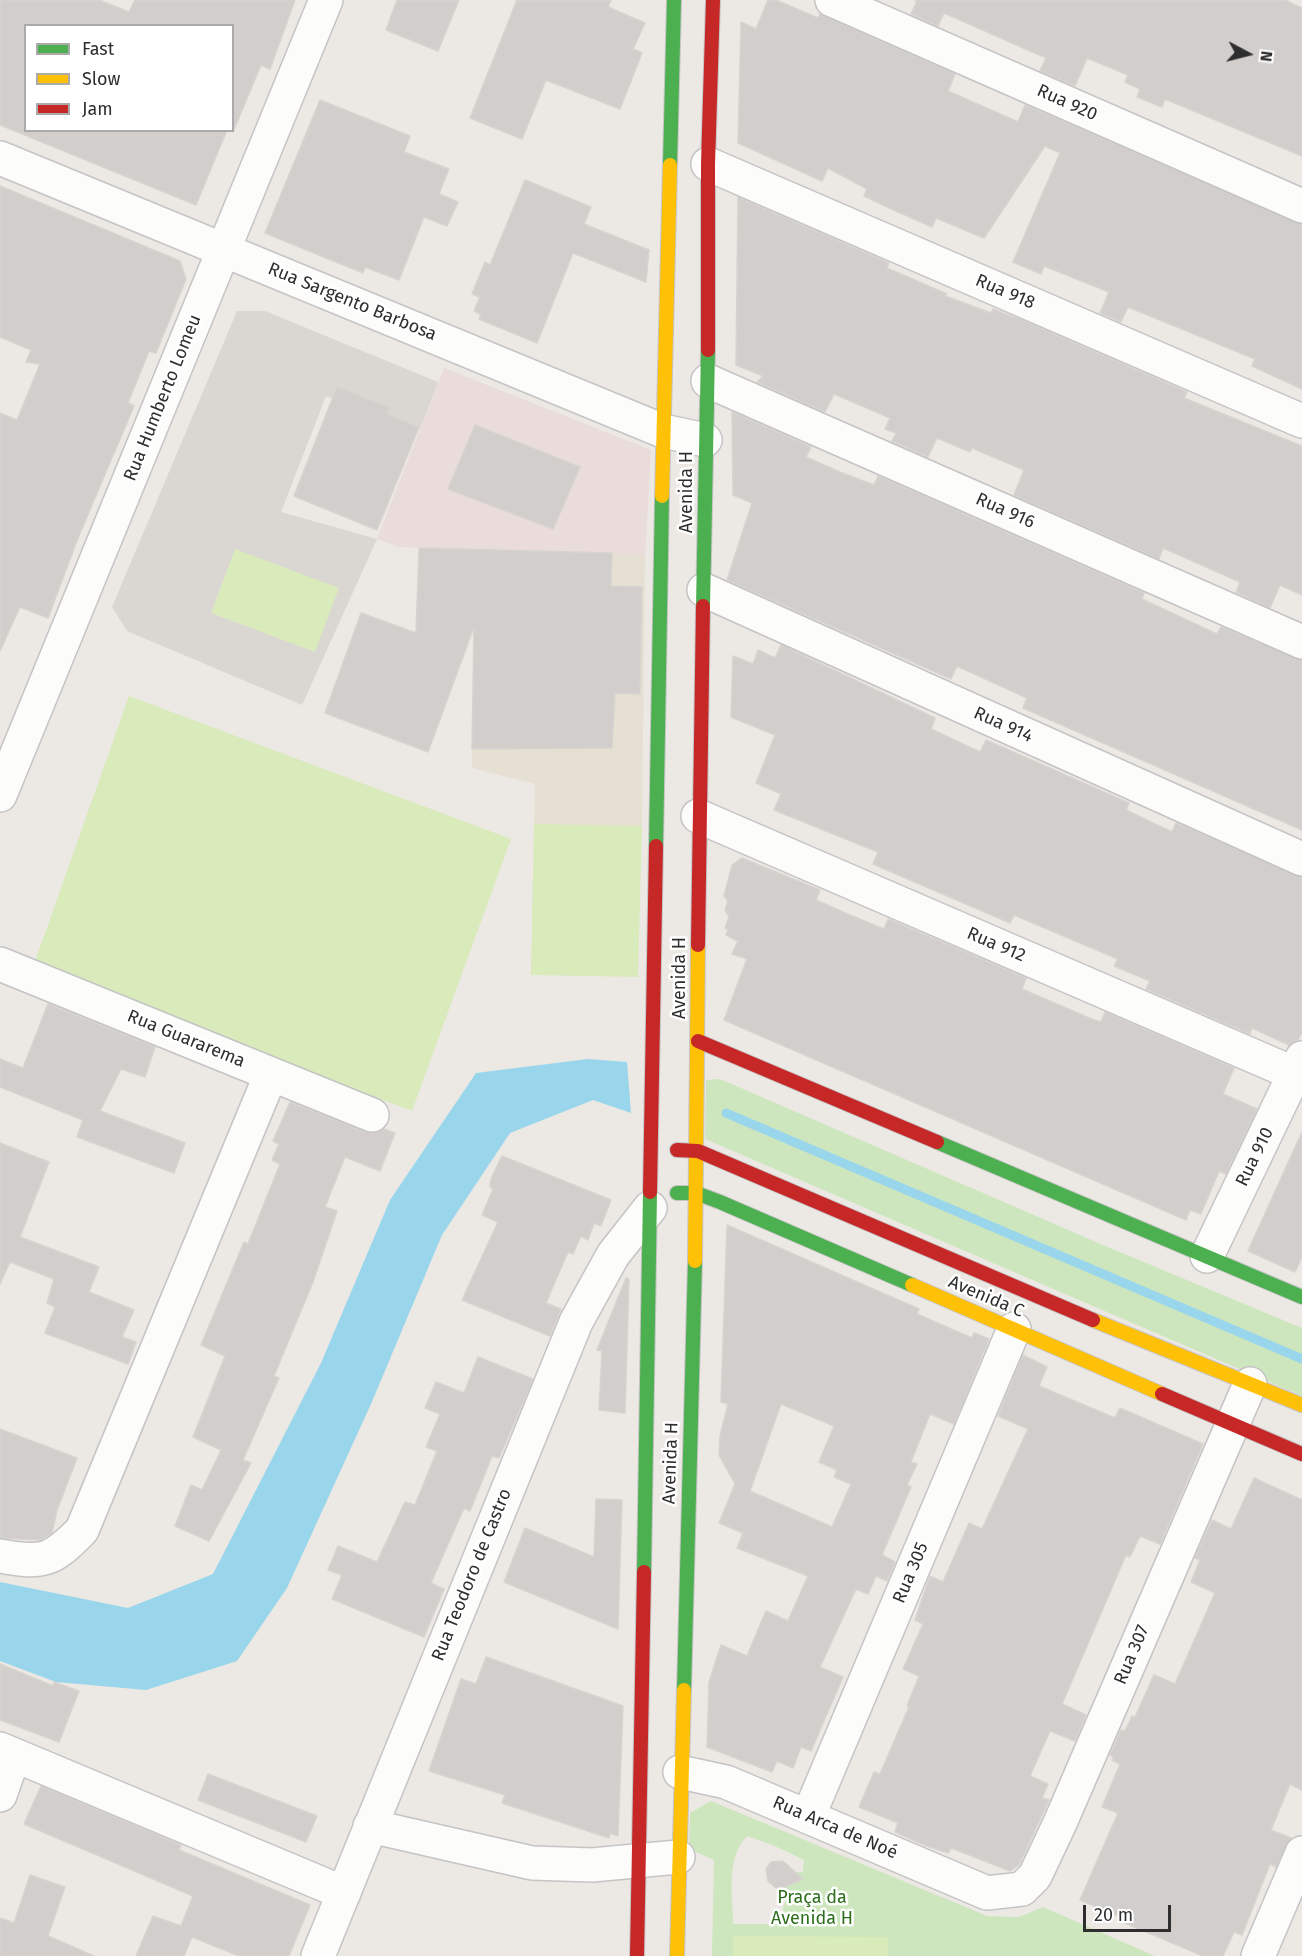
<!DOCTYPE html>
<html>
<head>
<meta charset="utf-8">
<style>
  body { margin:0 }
  #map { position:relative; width:1302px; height:1956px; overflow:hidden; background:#ece8e4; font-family:"Fira Sans",sans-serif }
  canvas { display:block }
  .legend { position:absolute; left:24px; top:24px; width:210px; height:108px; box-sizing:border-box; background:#fff; border:2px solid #ababab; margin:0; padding:8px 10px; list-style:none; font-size:18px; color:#2e2e2e }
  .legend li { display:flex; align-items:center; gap:12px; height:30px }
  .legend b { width:30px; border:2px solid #ababab }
  .north { position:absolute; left:1218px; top:24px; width:60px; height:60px; -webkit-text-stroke:4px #fff; paint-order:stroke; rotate:97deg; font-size:16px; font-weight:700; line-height:24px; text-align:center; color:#2e2e2e }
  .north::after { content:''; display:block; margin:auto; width:21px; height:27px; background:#2e2e2e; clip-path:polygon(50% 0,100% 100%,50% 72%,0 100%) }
  .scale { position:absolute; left:1083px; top:1905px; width:88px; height:27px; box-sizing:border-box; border:3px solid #2e2e2e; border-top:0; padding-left:8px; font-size:18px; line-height:21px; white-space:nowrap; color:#2e2e2e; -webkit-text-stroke:4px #fff; paint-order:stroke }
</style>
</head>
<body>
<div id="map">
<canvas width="1302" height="1956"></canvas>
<ul class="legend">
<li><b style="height:8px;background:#4caf50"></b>Fast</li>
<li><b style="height:8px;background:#ffc107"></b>Slow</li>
<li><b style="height:8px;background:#c62828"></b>Jam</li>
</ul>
<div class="north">N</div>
<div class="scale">20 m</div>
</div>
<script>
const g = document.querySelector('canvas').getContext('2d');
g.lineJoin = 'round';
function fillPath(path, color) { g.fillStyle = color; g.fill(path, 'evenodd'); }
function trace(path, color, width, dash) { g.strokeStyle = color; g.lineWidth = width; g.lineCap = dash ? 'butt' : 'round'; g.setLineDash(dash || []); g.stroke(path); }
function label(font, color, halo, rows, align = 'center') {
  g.font = font + ' "Fira Sans",sans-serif'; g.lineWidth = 5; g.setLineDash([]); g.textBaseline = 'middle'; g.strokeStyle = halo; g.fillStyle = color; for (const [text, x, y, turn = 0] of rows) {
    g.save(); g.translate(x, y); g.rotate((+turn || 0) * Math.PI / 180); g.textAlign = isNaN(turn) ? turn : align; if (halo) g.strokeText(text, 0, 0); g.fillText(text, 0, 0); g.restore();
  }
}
const education = new Path2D(`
  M 474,549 L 645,555 L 642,826 L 531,975 L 535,784 L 472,768 Z`);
const medical = new Path2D(`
  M 444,368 L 651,450 L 645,555 L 399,547 L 377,539 Z`);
const green = new Path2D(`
  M 720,1079 L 1103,1245 L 1302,1328 L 1302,1396 L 705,1139 L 706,1080 Z
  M 711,1801 L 987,1916 L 1019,1917 L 1043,1907 L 1155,1956 L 888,1956 L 888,1938 L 733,1937 L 733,1956 L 712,1956 L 714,1860 L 689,1849 L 690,1813 ZM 747,1836 L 775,1846 L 804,1860 L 803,1872 L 796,1872 L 780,1861 L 770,1864 L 766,1869 L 768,1881 L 787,1898 L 783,1907 L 784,1924 L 733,1924 C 733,1894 725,1859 747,1836 Z`);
const pitch = new Path2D(`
  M 235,548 L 340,588 L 315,653 L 211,613 Z
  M 129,696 L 511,839 L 412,1111 L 33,967 Z
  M 534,824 L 642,826 L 638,977 L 531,975 Z
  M 733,1936 L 888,1937 L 888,1956 L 733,1956 Z`);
const plaza = new Path2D(`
  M 237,311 L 265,311 L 438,382 L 420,429 L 326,396 L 281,512 L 377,539 L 302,705 L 127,631 L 112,607 ZM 235,549 L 339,588 L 315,652 L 211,613 Z`);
const water = new Path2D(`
  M 588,1059 L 627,1062 L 631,1113 L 593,1100 L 510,1133 L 442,1235 L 371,1404 L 287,1588 L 237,1661 L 146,1690 L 56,1682 L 0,1661 L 0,1582 L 128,1608 L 213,1574 L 321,1363 L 390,1200 L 476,1073 Z`);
const stream = new Path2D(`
  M 726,1113 L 1302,1359`);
const building = new Path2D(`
  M 0,0 L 99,0 L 129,12 L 135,0 L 295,0 L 270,69 L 261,65 L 233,132 L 232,26 L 26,26 L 26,130 L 227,130 L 196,205 L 0,125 Z
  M 397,0 L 459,0 L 438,51 L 386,30 Z
  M 517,0 L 611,0 L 608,7 L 645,23 L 633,49 L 642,53 L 620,109 L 546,80 L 522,139 L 470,118 Z
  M 768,0 L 776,0 L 818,18 L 820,14 L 955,74 L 948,91 L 1018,122 L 1025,105 L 1302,224 L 1302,389 L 1252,366 L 1255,359 L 1128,307 L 1121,322 L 1100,313 L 1109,292 L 1044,266 L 1041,274 L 1013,262 L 1060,153 L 1045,146 L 984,238 L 936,218 L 932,227 L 898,212 L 864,196 L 867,189 L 828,168 L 822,181 L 738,143 L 741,22 L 756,29 Z
  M 914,0 L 1285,0 L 1302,8 L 1302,156 L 1165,99 L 1162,107 L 1137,97 L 1140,89 L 1125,82 L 1128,75 L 1087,58 L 1075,86 L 1040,71 L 1046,58 L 944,13 L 938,26 L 911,14 L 917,1 Z
  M 320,100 L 410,136 L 404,152 L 449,169 L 439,194 L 458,202 L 447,226 L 424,217 L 399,280 L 365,267 L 363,273 L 265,233 Z
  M 525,180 L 591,207 L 584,224 L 649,250 L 646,282 L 573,253 L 537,343 L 479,319 L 481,315 L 474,311 L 480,297 L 472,294 L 485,262 L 490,265 Z
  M 0,186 L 180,261 L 186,279 L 156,353 L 149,351 L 128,403 L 134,406 L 78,538 L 48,618 L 20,607 L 0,651 L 0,413 L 17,420 L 40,364 L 26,362 L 31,350 L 0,337 Z
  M 738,197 L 889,263 L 887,268 L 947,294 L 945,296 L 991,313 L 993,309 L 1027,322 L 1187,392 L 1184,398 L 1302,446 L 1302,595 L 1280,585 L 1270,608 L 1236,592 L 1240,582 L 1163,548 L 1159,559 L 1014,495 L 1024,470 L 972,448 L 970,452 L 937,438 L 928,457 L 892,441 L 896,433 L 885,429 L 890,418 L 834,394 L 825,412 L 757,382 L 763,376 L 736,365 Z
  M 337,387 L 390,408 L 387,414 L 419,427 L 377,530 L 294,496 Z
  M 732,412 L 811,447 L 806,457 L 840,472 L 874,485 L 878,476 L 1144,593 L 1142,599 L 1217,634 L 1221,627 L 1302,660 L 1302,830 L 1023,708 L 1027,698 L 957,666 L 951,679 L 727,580 L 752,503 L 733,495 Z
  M 475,425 L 580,467 L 553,529 L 448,489 Z
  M 419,548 L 612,553 L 611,586 L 642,587 L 640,694 L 615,693 L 612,748 L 472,749 L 474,627 L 428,752 L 325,713 L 361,613 L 416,633 Z
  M 781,645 L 935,718 L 931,729 L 980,752 L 986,740 L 1129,803 L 1126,810 L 1172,832 L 1176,823 L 1302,877 L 1302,1032 L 1298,1040 L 1289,1045 L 1252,1028 L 1250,1034 L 1146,989 L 1150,981 L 1114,966 L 1118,959 L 1014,915 L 1010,923 L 873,864 L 878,852 L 774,810 L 781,794 L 756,783 L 775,735 L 731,717 L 733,656 L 753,664 L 758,650 L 775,658 Z
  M 742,858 L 820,890 L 816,900 L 850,915 L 884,929 L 888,919 L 1026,978 L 1022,989 L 1094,1020 L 1101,1022 L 1105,1012 L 1234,1068 L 1223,1094 L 1257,1109 L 1226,1174 L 1219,1171 L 1201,1214 L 1190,1210 L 1186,1220 L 724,1020 L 747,959 L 732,954 L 738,941 L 726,935 L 728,929 L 725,928 L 729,917 L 725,910 L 728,901 L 724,896 L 732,865 Z
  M 48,1004 L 155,1047 L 145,1077 L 121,1069 L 100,1111 L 185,1143 L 174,1173 L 77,1137 L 83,1120 L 0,1087 L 0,1059 L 23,1068 Z
  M 290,1102 L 365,1132 L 375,1133 L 384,1129 L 395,1133 L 380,1171 L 345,1157 L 325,1207 L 337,1211 L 313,1282 L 274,1376 L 279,1378 L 243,1460 L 251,1463 L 209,1541 L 175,1526 L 191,1485 L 202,1490 L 221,1450 L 193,1437 L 225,1356 L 201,1345 L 244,1242 L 248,1244 L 280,1164 L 272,1160 L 279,1144 L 273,1141 Z
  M 1302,1132 L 1302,1257 L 1295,1272 L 1248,1251 Z
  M 0,1143 L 49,1162 L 20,1237 L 99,1267 L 89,1292 L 134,1310 L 122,1337 L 136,1342 L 128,1364 L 45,1333 L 55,1307 L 47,1303 L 54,1279 L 10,1262 L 0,1284 Z
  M 502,1156 L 611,1200 L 601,1226 L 594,1223 L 588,1240 L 581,1236 L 573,1254 L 568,1252 L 546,1303 L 561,1309 L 550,1336 L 462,1300 L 498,1222 L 482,1215 L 493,1189 L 490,1187 L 491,1179 Z
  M 727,1225 L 919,1309 L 917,1314 L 972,1338 L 974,1333 L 989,1339 L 954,1424 L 930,1414 L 911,1462 L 917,1464 L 907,1485 L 911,1487 L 882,1555 L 895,1562 L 887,1581 L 876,1576 L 868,1594 L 856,1589 L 820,1667 L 843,1677 L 811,1751 L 801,1747 L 793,1768 L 777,1761 L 772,1772 L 707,1747 L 709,1682 L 721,1645 L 747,1656 L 766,1611 L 788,1621 L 808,1576 L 737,1548 L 743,1533 L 719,1523 L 735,1484 L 719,1455 L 720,1436 L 728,1404 L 721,1402 ZM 781,1404 L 834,1426 L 819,1462 L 837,1470 L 834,1477 L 851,1484 L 832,1527 L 750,1491 Z
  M 626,1278 L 629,1279 L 625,1413 L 599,1410 L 602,1351 L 597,1350 Z
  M 1023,1355 L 1047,1367 L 1039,1386 L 1115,1418 L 1120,1408 L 1203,1444 L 1160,1544 L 1140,1536 L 1130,1557 L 1126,1555 L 1062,1704 L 1086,1715 L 1075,1741 L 1050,1731 L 1030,1776 L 1048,1784 L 1042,1798 L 1049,1800 L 1019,1865 L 1010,1871 L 951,1848 L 948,1853 L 924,1845 L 895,1832 L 898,1823 L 859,1807 L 874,1772 L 880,1774 L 909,1707 L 907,1706 L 919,1676 L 903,1669 L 923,1624 L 915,1620 L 930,1576 L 943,1582 L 969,1523 L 982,1529 L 1028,1429 L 998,1416 Z
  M 478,1357 L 533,1379 L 499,1458 L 492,1456 L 470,1511 L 464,1508 L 431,1583 L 444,1589 L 424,1637 L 332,1599 L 342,1575 L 328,1570 L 338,1546 L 377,1562 L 405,1502 L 415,1505 L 437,1451 L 426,1447 L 440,1414 L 425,1408 L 436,1382 L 464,1393 Z
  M 0,1429 L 77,1458 L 57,1510 L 52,1533 L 40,1540 L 0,1538 Z
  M 1254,1478 L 1302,1500 L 1302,1790 L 1290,1784 L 1271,1830 L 1291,1838 L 1276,1867 L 1270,1864 L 1242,1935 L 1234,1932 L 1223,1956 L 1203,1956 L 1120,1921 L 1122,1918 L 1080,1900 L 1118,1813 L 1102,1807 L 1120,1764 L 1112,1760 L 1114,1757 L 1110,1755 L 1121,1730 L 1125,1731 L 1132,1716 L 1135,1717 L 1154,1675 L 1175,1684 L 1215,1593 L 1191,1582 L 1200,1560 L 1195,1558 L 1212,1520 L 1231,1529 Z
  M 596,1499 L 622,1500 L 618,1629 L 504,1582 L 525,1528 L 594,1557 Z
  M 486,1657 L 623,1706 L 618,1836 L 610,1833 L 609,1838 L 502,1803 L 505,1795 L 429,1771 L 461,1679 L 476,1684 Z
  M 0,1664 L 53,1686 L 54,1682 L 79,1691 L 59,1742 L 0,1720 Z
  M 208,1774 L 317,1816 L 306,1842 L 198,1800 Z
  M 41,1786 L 181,1845 L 179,1850 L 310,1905 L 289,1956 L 239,1956 L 192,1937 L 184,1956 L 136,1956 L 153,1916 L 181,1926 L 193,1896 L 24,1824 Z
  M 783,1861 L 803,1879 L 778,1890 L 768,1881 L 766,1869 L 771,1862 Z
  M 30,1875 L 65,1887 L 48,1936 L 94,1956 L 0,1956 L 0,1918 L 14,1923 Z`);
const street = new Path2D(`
  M 832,0 L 1302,206
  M 0,158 L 663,431 L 705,440
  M 708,164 L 1302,421
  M 708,381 L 1302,642
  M 704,590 L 1302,859
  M 0,795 L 326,0
  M 698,816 L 1295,1074
  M 0,964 L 372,1115
  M 1207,1256 L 1302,1058
  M 0,1556 C 43,1564 52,1561 82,1530 L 271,1074
  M 0,1749 L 344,1893
  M 680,1772 L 726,1782 L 987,1893 L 1022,1889 L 1035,1876 L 1060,1823 L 1250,1384
  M 0,1795 L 14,1755
  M 808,1817 L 1014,1329
  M 370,1826 L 532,1863 L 592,1865 L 678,1857
  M 318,1956 L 576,1322 L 613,1255 L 650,1208
  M 1258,1956 L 1302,1853`);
const fast = new Path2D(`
  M 670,165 L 674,0
  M 703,606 L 708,350
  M 656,846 L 662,496
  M 937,1142 L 1302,1297
  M 677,1193 L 696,1193 L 720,1202 L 912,1285
  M 644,1572 L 650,1192
  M 684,1690 L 695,1261`);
const slow = new Path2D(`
  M 662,496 L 670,165
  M 695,1261 L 698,945
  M 912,1285 L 1162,1394
  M 1093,1320 L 1302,1405
  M 677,1956 L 684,1690`);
const jam = new Path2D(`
  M 708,350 L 708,164 L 713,0
  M 698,945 L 703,606
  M 698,1041 L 937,1142
  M 677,1150 L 698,1151 L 1093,1320
  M 650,1192 L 656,846
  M 1162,1394 L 1302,1454
  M 637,1956 L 644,1572`);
const streetNames = [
  ["Rua 920",1067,103,24],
  ["Rua 918",1005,292,23],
  ["Rua Sargento Barbosa",352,302,22],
  ["Rua Humberto Lomeu",163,398,-68],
  ["Avenida H",687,492,-90],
  ["Rua 916",1005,511,24],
  ["Rua 914",1003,725,24],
  ["Rua 912",996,945,23],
  ["Avenida H",680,978,-90],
  ["Rua Guararema",186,1039,22],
  ["Rua 910",1255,1157,-64],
  ["Avenida C",986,1297,23],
  ["Avenida H",671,1463,-88],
  ["Rua 305",911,1573,-67],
  ["Rua Teodoro de Castro",472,1575,-68],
  ["Rua 307",1132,1655,-67],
  ["Rua Arca de Noé",835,1828,23]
];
const parkNames = [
  ["Praça da",812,1898],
  ["Avenida H",812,1919]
];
fillPath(education, '#e6e0d3');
fillPath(medical, '#e9dcdb');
fillPath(green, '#cee6be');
fillPath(pitch, '#d9eabb');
fillPath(plaza, '#dad6d2');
fillPath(water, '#99d6ec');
trace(stream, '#99d6ec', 9);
fillPath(building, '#d1cecb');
trace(building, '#d7d4d0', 1.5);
trace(street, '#c5c4c5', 36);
trace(fast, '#c5c4c5', 16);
trace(slow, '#c5c4c5', 16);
trace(jam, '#c5c4c5', 16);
trace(street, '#fcfcfb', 33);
trace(fast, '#4caf50', 14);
trace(slow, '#ffc107', 14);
trace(jam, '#c62828', 14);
label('18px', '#2e2e2e', '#fff', streetNames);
label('18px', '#2c6e1b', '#fff', parkNames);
</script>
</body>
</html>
